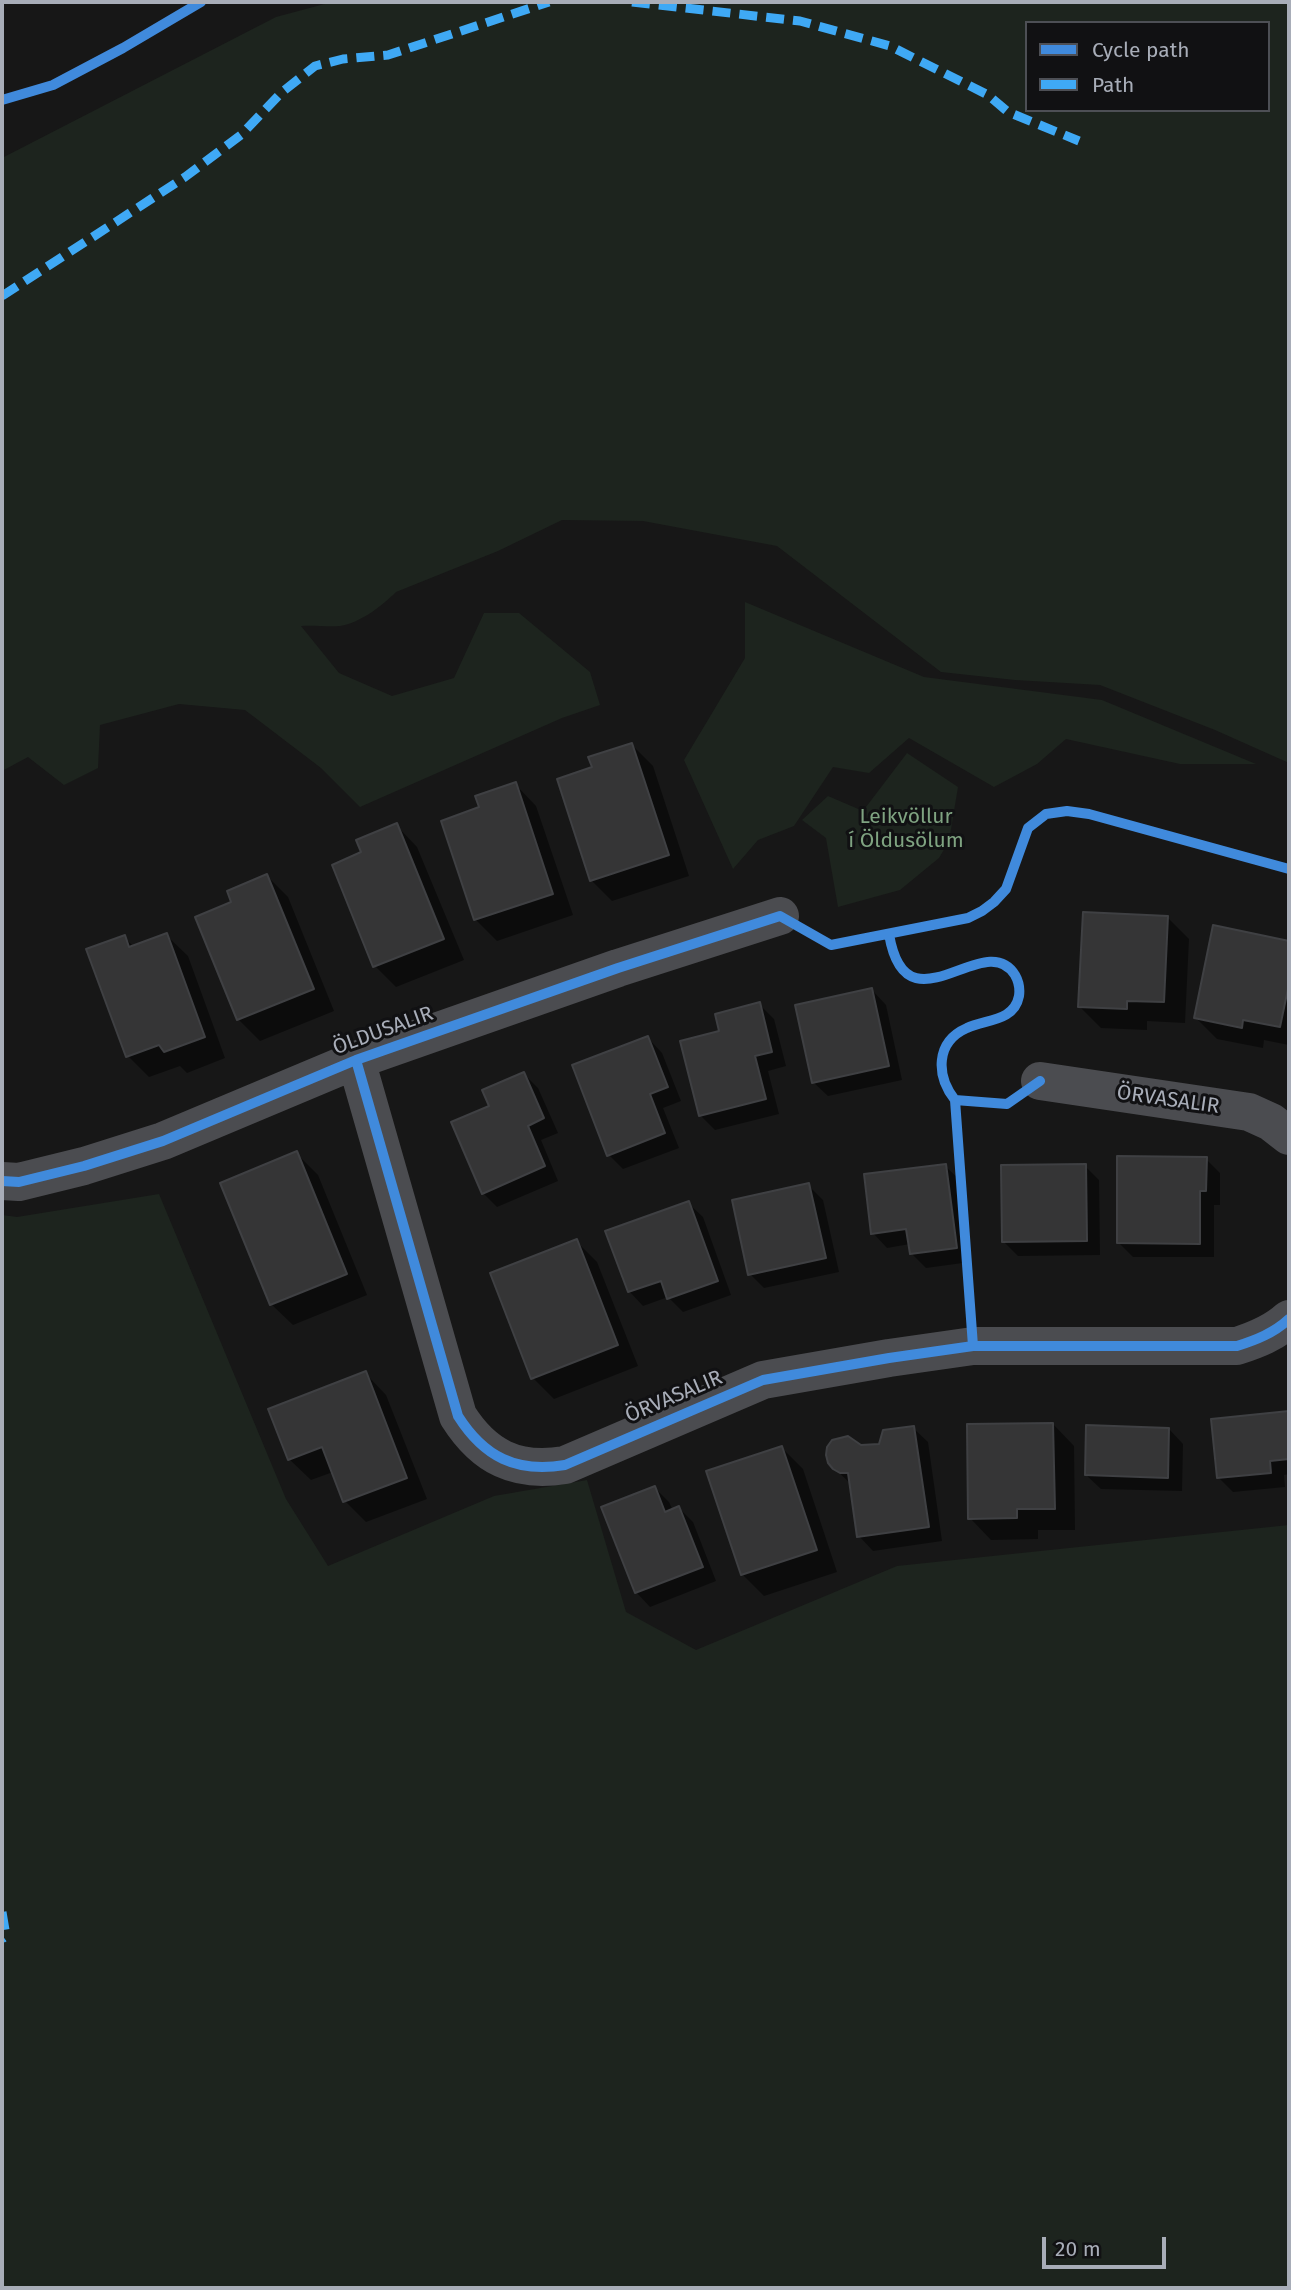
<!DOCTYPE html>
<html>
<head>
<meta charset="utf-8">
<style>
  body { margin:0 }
  #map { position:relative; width:1291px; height:2290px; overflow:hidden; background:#171717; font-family:"Fira Sans",sans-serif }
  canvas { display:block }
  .frame { position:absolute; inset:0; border:4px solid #a8adb8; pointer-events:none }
  .legend { position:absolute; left:1025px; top:21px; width:245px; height:91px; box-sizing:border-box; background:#111113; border:2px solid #4d4f55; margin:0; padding:9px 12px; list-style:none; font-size:21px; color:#a8adb8 }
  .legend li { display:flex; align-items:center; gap:14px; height:35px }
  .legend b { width:35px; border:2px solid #4d4f55 }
  .scale { position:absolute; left:1042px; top:2237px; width:124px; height:32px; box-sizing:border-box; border:4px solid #a8adb8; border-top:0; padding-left:9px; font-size:21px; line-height:24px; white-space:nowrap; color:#a8adb8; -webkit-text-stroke:5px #111113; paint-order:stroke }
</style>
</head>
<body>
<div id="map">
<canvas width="1291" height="2290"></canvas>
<div class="frame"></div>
<ul class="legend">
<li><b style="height:9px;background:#408adc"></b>Cycle path</li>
<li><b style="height:9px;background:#3fa9f5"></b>Path</li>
</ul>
<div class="scale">20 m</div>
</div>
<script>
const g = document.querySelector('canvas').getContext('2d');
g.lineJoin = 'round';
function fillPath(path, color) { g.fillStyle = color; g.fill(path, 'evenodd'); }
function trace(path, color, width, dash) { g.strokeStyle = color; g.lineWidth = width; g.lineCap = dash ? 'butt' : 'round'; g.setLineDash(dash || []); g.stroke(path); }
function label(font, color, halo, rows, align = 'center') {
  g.font = font + ' "Fira Sans",sans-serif'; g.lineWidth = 6; g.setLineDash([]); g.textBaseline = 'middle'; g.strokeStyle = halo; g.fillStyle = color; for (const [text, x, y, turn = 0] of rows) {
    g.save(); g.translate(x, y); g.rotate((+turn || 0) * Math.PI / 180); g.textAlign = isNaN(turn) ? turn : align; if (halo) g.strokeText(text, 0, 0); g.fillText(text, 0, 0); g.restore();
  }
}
const green = new Path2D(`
  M 332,2 L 1289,2 L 1289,763 L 1215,730 L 1100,685 L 1015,680 L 941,672 L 777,546 L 643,521 L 562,520 L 498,551 L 396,592 C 382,606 360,623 340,626 C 327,627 313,625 301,626 L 339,673 L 392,696 L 454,678 L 484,613 L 519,613 L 590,672 L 600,705 L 562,718 L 360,807 L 321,768 L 245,710 L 179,704 L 100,725 L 98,768 L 64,785 L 28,757 L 2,771 L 2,158 L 276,17 ZM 1027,23 L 1268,23 L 1268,110 L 1027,110 Z
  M 745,602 L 924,677 L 1102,700 L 1256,764 L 1180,764 L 1066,739 L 1037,764 L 994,787 L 909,738 L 869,773 L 833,767 L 794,826 L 758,840 L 733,869 L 684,760 L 745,658 Z
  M 907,753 L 958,787 L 949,841 L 939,858 L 900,890 L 838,907 L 826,838 L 802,820 L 828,796 L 863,811 Z
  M 159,1194 L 286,1499 L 328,1566 L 494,1496 L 587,1480 L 626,1612 L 696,1650 L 897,1566 L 1289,1525 L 1289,2288 L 2,2288 L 2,1215 L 17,1217 Z`);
const shadow = new Path2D(`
  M 632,745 L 653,766 L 689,876 L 612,901 L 591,880 L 594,768 Z
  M 515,784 L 536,806 L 573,915 L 497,941 L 476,920 L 443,822 L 481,808 Z
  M 396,825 L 417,847 L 464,960 L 396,987 L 375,966 L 363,853 Z
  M 267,876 L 288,897 L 334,1011 L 260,1041 L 238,1019 L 234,903 Z
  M 1168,918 L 1189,939 L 1185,1023 L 1147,1021 L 1147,1030 L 1101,1028 L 1080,1007 Z
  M 1215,927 L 1289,943 L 1289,1045 L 1264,1040 L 1263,1048 L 1217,1039 L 1196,1018 Z
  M 166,935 L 188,956 L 225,1058 L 187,1073 L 180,1066 L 149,1077 L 128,1056 L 124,937 L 134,947 Z
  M 872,990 L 886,1005 L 902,1080 L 828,1096 L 813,1082 Z
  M 759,1004 L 774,1019 L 786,1066 L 768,1071 L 779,1114 L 715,1130 L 700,1115 L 722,1033 Z
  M 648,1038 L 662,1053 L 681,1101 L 663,1108 L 679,1148 L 623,1169 L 609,1155 Z
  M 524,1074 L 538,1088 L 558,1133 L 541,1140 L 558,1181 L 497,1207 L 483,1193 L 491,1107 Z
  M 297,1154 L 318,1175 L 367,1295 L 293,1325 L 271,1304 Z
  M 1206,1159 L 1220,1173 L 1220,1205 L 1214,1205 L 1214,1257 L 1133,1257 L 1118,1242 Z
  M 945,1166 L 960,1180 L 970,1262 L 926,1268 L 911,1253 L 910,1244 L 887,1248 L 873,1233 Z
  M 1085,1166 L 1099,1180 L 1100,1255 L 1018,1256 L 1004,1242 Z
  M 808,1185 L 823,1200 L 839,1272 L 764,1288 L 750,1274 Z
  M 688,1203 L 703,1217 L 731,1295 L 683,1312 L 668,1297 L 643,1306 L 629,1291 Z
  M 576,1241 L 597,1262 L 638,1366 L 554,1399 L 533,1378 Z
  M 365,1373 L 386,1395 L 427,1499 L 366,1522 L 345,1501 L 333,1472 L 311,1480 L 289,1459 Z
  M 1289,1413 L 1289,1474 L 1284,1475 L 1285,1487 L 1233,1492 L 1218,1477 L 1213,1420 Z
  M 1053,1424 L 1074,1446 L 1075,1530 L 1038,1530 L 1038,1539 L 991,1540 L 970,1518 Z
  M 913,1428 L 928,1442 L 942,1541 L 873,1551 L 859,1536 L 851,1484 L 834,1468 L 860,1447 L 881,1445 Z
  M 1169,1429 L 1183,1444 L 1182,1491 L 1101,1489 L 1086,1475 Z
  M 782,1448 L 803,1469 L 837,1572 L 764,1596 L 742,1574 Z
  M 655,1488 L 669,1502 L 673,1511 L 679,1508 L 693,1522 L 716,1581 L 650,1607 L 636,1592 Z`);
const building = new Path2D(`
  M 632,743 L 669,855 L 590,881 L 557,779 L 592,767 L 588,757 Z
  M 516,782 L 553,894 L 474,920 L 441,821 L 479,807 L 475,796 Z
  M 397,823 L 444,939 L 373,967 L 332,865 L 361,852 L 356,840 Z
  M 267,874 L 314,989 L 237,1020 L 195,917 L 231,902 L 227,891 Z
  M 1083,912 L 1168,916 L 1164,1002 L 1127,1001 L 1127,1009 L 1078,1007 Z
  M 1213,925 L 1289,941 L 1289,984 L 1280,1027 L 1243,1020 L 1242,1028 L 1194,1018 Z
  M 167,933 L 205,1037 L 164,1052 L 159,1045 L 126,1057 L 86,949 L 125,935 L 129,947 Z
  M 872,988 L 889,1066 L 812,1083 L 795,1005 Z
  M 760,1002 L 772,1052 L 755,1056 L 766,1099 L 699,1116 L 680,1041 L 719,1031 L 715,1014 Z
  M 648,1036 L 668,1087 L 650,1094 L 665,1133 L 607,1156 L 572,1065 Z
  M 524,1072 L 544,1118 L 528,1126 L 545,1166 L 482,1194 L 451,1122 L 489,1106 L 482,1090 Z
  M 297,1151 L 347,1274 L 270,1305 L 220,1183 Z
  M 1117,1156 L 1207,1157 L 1206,1191 L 1200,1191 L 1200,1244 L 1117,1243 Z
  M 946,1164 L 957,1248 L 910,1254 L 906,1229 L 871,1234 L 864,1174 Z
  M 1086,1164 L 1087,1241 L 1002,1242 L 1001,1165 Z
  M 809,1183 L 826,1258 L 748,1275 L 732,1200 Z
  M 689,1201 L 718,1281 L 667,1299 L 661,1281 L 628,1292 L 605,1231 Z
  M 577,1239 L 618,1345 L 531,1379 L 490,1273 Z
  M 366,1371 L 407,1478 L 343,1502 L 322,1447 L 288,1460 L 268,1409 Z
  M 1289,1411 L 1289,1459 L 1270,1461 L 1271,1473 L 1217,1478 L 1211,1419 Z
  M 1053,1423 L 1055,1509 L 1017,1509 L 1017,1518 L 968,1519 L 967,1424 Z
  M 1086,1425 L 1169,1428 L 1168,1478 L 1085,1475 Z
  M 914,1426 L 929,1527 L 857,1537 L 848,1473 L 840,1473 L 833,1469 L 828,1463 L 826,1455 L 827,1447 L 832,1440 L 848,1436 L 861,1445 L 879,1444 L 883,1430 Z
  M 782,1446 L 817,1550 L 741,1575 L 706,1471 Z
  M 655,1486 L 665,1512 L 679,1506 L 703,1567 L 635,1593 L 601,1507 Z`);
const street = new Path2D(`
  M 356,1060 L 458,1416 C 484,1457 516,1473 565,1465 L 763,1380 L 889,1358 L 973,1346 L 1237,1346 C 1256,1340 1274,1333 1289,1319
  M 1040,1081 L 1249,1112 L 1271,1122 L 1289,1136
  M 2,1181 L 19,1182 L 84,1166 L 163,1141 L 356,1060 L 618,968 L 780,916`);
const quiet = new Path2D(`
  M 632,2 L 800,21 L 890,46 L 988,95 L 1008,112 L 1079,141
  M 2,296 L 185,177 L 241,135 L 281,93 L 315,66 L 343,59 L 388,55 L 549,2
  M 2,1912 L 6,1936 L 2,1939`);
const cycleway = new Path2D(`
  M 2,100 L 53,85 L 123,48 L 201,2
  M 889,934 C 906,1036 985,926 1015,975 C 1019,982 1020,989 1019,996 C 1014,1022 985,1019 967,1028 C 935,1042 936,1076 955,1100 L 1007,1104 L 1040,1081
  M 356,1060 L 458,1416 C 484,1457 516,1473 565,1465 L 763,1380 L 889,1358 L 973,1346 L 1237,1346 C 1256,1340 1274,1333 1289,1319
  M 955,1100 L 973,1346
  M 2,1181 L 19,1182 L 84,1166 L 163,1141 L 356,1060 L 618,968 L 780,916 L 831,945 L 968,918 L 982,911 L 994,902 L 1006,889 L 1028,828 L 1046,814 L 1067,811 L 1089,814 L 1289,869`);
const parkNames = [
  ["Leikvöllur",906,817],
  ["í Öldusölum",906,841]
];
const streetNames = [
  ["ÖLDUSALIR",383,1031,-20],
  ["ÖRVASALIR",1168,1100,8],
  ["ÖRVASALIR",674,1397,-23]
];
fillPath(green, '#1d241e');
fillPath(shadow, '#0007');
fillPath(building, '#353536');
trace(building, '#3f4043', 2);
trace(street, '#4b4c50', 38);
trace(quiet, '#3fa9f5', 9, [18, 9]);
trace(cycleway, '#408adc', 10);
label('21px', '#7fa381', '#111113', parkNames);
label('21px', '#a8adb8', '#111113', streetNames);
</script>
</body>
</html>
